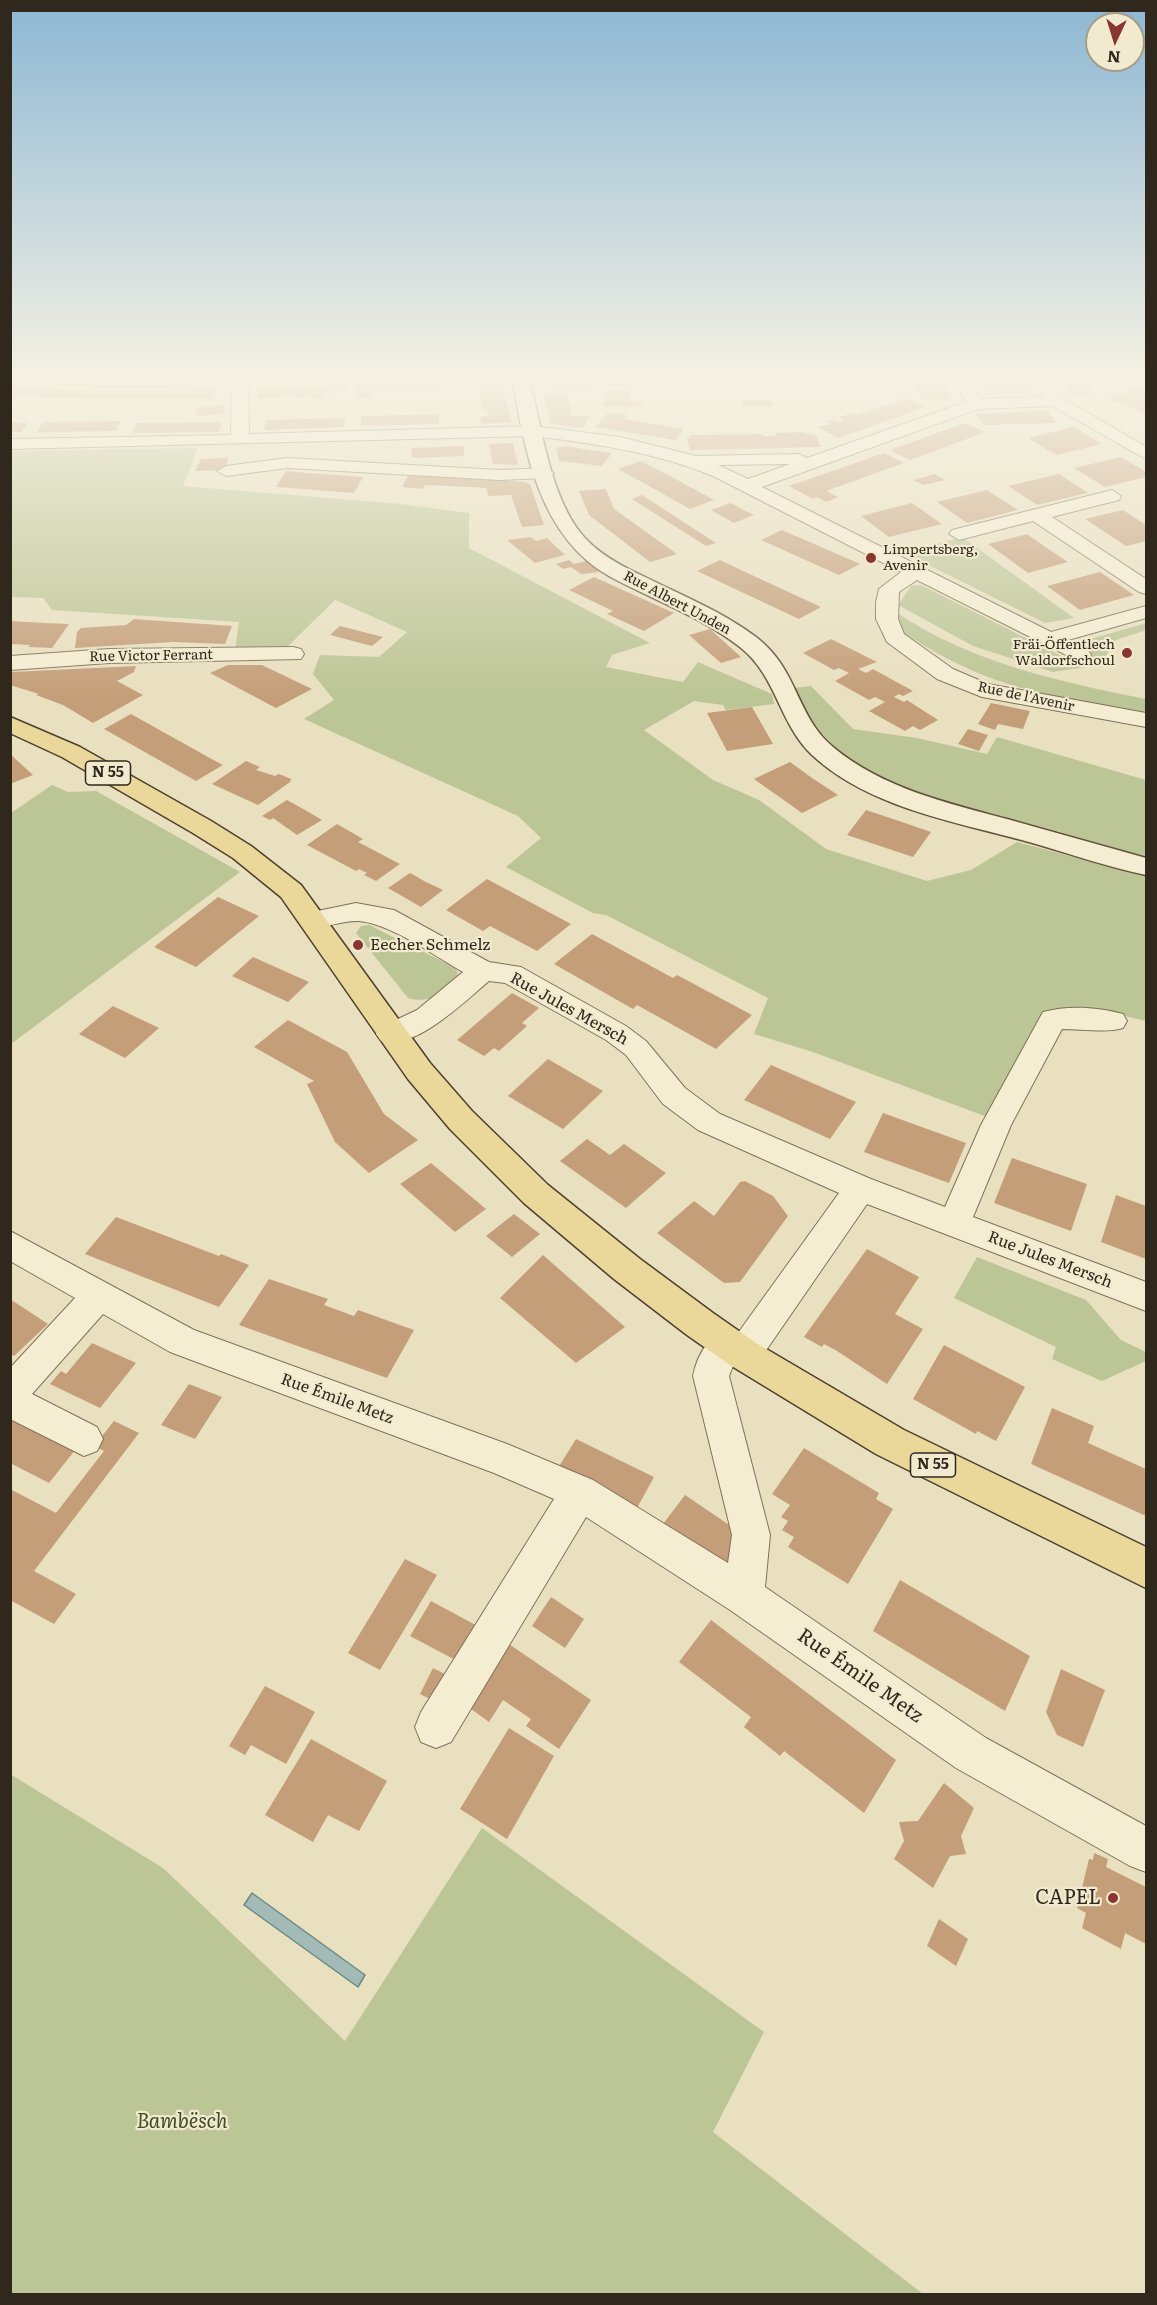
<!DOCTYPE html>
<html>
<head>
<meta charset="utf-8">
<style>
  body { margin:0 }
  #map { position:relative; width:1157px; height:2305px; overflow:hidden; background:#e9e0c0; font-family:Literata,serif }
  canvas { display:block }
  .frame { position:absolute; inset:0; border:12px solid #31281d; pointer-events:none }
  .north { position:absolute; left:1085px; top:12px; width:60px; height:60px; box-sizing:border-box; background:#f1eacf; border:2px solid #a49c88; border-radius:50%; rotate:184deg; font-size:16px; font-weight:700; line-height:24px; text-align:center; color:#31281d }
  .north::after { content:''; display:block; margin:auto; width:21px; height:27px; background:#893530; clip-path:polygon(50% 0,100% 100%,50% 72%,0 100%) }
</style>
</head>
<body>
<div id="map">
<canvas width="1157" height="2305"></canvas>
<div class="frame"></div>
<div class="north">N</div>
</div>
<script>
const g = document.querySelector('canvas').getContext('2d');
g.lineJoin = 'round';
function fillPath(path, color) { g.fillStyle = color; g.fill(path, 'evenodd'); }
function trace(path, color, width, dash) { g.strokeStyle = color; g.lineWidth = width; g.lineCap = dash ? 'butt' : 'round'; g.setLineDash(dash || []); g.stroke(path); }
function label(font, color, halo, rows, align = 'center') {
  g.font = font + ' Literata,serif'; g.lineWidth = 4.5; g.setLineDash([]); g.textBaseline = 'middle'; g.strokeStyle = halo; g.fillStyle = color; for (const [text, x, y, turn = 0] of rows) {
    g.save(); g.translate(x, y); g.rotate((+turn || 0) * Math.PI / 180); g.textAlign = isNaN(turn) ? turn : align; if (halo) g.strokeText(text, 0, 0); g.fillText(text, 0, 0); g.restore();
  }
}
const green = new Path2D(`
  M 976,376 L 1023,376 L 1035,394 L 990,395 Z
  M 198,448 L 183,486 L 401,504 L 469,513 L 469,548 L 650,643 L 612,655 L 606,667 L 683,682 L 698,662 L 772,694 L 774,704 L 726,710 L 723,705 L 694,701 L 644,730 L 713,780 L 759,800 L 826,849 L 927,881 L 971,870 L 1017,842 L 1146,876 L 1146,1021 L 1095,1009 L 1046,1010 L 990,1118 L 813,1052 L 754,1034 L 768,998 L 606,915 L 593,913 L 506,867 L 541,838 L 518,816 L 304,719 L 334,700 L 313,674 L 320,655 L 379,657 L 407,632 L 335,600 L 283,651 L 235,650 L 239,622 L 52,610 L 43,598 L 11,597 L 10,451 Z
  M 962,537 L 1074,618 L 1045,623 L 904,553 Z
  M 921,585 L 1071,661 L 1096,648 L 1084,641 L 1146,623 L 1146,630 L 1116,640 L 1100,665 L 1053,672 L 973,646 L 898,605 L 911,586 Z
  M 896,612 C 969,662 1060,682 1146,699 L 1146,713 C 1127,712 1106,707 1087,703 C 1011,689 962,672 898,629 Z
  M 811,686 L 853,729 L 917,738 L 987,754 L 997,737 L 1146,780 L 1146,858 C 1103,844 1059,831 1015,820 C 929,797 832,780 794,688 Z
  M 52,785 L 68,792 L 96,791 L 240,872 L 11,1044 L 11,813 Z
  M 369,925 L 456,968 L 459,979 C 449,994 426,1004 408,998 L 356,933 L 361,926 Z
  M 977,1257 L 1086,1300 L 1121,1340 L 1146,1352 L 1146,1361 L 1102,1381 L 1052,1359 L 1056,1347 L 954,1298 Z
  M 10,1774 L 163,1868 L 345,2041 L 482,1828 L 764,2032 L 713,2132 L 923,2294 L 11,2294 Z`);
const water = new Path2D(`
  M 252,1893 L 365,1975 L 358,1987 L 244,1905 Z`);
const building = new Path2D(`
  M 486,376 L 500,376 L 511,422 L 482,424 L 480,417 L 488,416 L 486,409 L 483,410 L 477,377 Z
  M 595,376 L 596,388 L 552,389 L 551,384 L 567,384 L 566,377 Z
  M 606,376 L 662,376 L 664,386 L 608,385 Z
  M 672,376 L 729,376 L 731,383 L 675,385 Z
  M 744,376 L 813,376 L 815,381 L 747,385 Z
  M 827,376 L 899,376 L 902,382 L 883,382 L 881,378 L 829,380 Z
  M 909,376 L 938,376 L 953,399 L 923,400 Z
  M 1058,376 L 1081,376 L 1094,394 L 1072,394 Z
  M 443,379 L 444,386 L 441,386 L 441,389 L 370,393 L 370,397 L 357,397 L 356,384 Z
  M 347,384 L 347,391 L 321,394 L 321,399 L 312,399 L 312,395 L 302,396 L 302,398 L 294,398 L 294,396 L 258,399 L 257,396 L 258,388 Z
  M 1135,387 L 1146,391 L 1146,413 L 1108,399 Z
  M 10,388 L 112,391 L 217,389 L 214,399 L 108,399 L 10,396 Z
  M 605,390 L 629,390 L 631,401 L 644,402 L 637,407 L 603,406 Z
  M 567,393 L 572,416 L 590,415 L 583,428 L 551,424 L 544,394 Z
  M 906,398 L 925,407 L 839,438 L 817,427 L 833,424 L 828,421 L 833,420 L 838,422 L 844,420 L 839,417 L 852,413 L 857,415 Z
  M 741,400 L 771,400 L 773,406 L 742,406 Z
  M 224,405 L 224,414 L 196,416 L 197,407 Z
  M 1047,410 L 1056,423 L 985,425 L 976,414 Z
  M 609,412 L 627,415 L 624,419 L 684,429 L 675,440 L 595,427 Z
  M 439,414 L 439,424 L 361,426 L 361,416 Z
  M 345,418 L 344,427 L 264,430 L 266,420 Z
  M 121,421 L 116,431 L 37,432 L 43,422 Z
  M 10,422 L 28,423 L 21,432 L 10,432 Z
  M 222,422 L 219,432 L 132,433 L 136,423 Z
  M 965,423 L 986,432 L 910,460 L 890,450 Z
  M 1074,427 L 1102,444 L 1056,455 L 1028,438 Z
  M 801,432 L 816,435 L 821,447 L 690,450 L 687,438 L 691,438 L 690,435 L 762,434 L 763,436 L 777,436 L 776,433 Z
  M 513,443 L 518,465 L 493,464 L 489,444 Z
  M 464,446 L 464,456 L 412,458 L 411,448 Z
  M 564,446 L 591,450 L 612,453 L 602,466 L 559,461 L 556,448 Z
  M 884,453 L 904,463 L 826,491 L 838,497 L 826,502 L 817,497 L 813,499 L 789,486 Z
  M 1121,457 L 1146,472 L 1146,477 L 1105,487 L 1074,468 Z
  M 228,458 L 226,470 L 195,471 L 201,459 Z
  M 641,461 L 672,477 L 714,500 L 690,509 L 618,469 Z
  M 286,471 L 308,473 L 363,477 L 354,493 L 276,487 Z
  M 409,474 L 525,482 L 530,484 L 544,525 L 522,527 L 511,495 L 489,496 L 486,488 L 472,487 L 425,485 L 423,489 L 402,487 Z
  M 935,474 L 945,480 L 923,485 L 913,480 Z
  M 1059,474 L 1088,493 L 1037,505 L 1008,486 Z
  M 606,489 L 614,509 L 677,554 L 650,562 L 589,515 L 579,491 Z
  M 987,490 L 1018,510 L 967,523 L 937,502 Z
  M 642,495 L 716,543 L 706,546 L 632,499 Z
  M 731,503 L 742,509 L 754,515 L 734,523 L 711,510 Z
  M 912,503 L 942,524 L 889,537 L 861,516 Z
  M 1123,510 L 1146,525 L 1146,541 L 1126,546 L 1085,519 Z
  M 782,530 L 860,564 L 839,575 L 761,540 Z
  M 1027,534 L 1044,546 L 1068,562 L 1028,573 L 988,544 Z
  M 531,537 L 536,541 L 547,538 L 565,555 L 535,563 L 507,540 Z
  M 569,560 L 574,564 L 586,561 L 599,569 L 596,570 L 599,572 L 581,574 L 571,567 L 563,569 L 556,564 Z
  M 720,560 L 741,570 L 821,607 L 799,619 L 697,571 Z
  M 1100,572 L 1134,595 L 1080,610 L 1047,586 Z
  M 594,577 L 674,613 L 644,631 L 607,614 L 613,611 L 569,590 Z
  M 134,619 L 232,626 L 225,644 L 173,642 L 75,648 L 77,632 L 81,628 L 126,625 Z
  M 10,621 L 45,623 L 69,624 L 52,648 L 28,647 L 30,645 L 10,644 Z
  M 340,626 L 383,637 L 372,646 L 330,635 Z
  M 710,629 L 741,657 L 721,663 L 689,635 Z
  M 831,639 L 877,662 L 858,669 L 866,673 L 873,669 L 913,691 L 903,696 L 899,694 L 894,697 L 904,702 L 907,700 L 938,720 L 920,730 L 913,726 L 905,731 L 869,711 L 885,702 L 875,697 L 869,700 L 835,681 L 849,673 L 839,668 L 834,670 L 803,653 Z
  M 228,665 L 262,665 L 312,689 L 276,708 L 210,673 Z
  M 136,666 L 134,672 L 117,681 L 143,695 L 93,723 L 63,705 L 36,695 L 39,694 L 10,685 L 11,672 Z
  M 991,703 L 1030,711 L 1023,729 L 998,724 L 995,730 L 978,724 Z
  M 752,707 L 773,744 L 727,751 L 707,713 Z
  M 131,714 L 208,757 L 223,765 L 196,781 L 104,729 Z
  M 968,729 L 988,735 L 979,751 L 958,744 Z
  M 10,754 L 33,775 L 10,784 Z
  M 246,761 L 260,767 L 256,770 L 275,776 L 279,774 L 291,779 L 290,782 L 258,805 L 212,784 Z
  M 790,762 L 812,778 L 838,795 L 802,813 L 754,779 Z
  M 287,800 L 305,810 L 322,820 L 297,835 L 273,818 L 270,820 L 262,816 Z
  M 866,810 L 899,821 L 931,832 L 913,857 L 847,835 Z
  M 337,824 L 363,839 L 358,842 L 400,864 L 376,881 L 364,875 L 367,873 L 359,869 L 356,871 L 307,845 Z
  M 410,873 L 426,882 L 443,890 L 421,907 L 388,888 Z
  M 487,879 L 571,924 L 537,951 L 490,926 L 483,931 L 446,910 Z
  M 218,897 L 259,916 L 196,967 L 154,947 Z
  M 592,934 L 673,978 L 677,975 L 752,1015 L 716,1049 L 637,1005 L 633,1009 L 554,964 Z
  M 253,957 L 309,982 L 288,1002 L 232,976 Z
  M 512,993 L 539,1008 L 522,1023 L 527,1026 L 499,1051 L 494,1048 L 484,1056 L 457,1040 Z
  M 113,1006 L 159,1028 L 125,1058 L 79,1034 Z
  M 288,1020 L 347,1052 L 384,1114 L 418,1140 L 369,1173 L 335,1142 L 307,1084 L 314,1081 L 254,1047 Z
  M 548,1059 L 603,1091 L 563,1129 L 508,1096 Z
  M 771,1065 L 856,1102 L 830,1139 L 744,1100 Z
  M 883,1113 L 966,1143 L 949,1183 L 864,1152 Z
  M 587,1139 L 610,1155 L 624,1144 L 666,1173 L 626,1208 L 560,1161 Z
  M 1012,1158 L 1087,1184 L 1071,1231 L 994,1203 Z
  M 431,1163 L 486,1209 L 455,1232 L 400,1184 Z
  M 745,1181 L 773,1196 L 788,1216 L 740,1282 L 724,1283 L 657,1233 L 694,1201 L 714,1216 L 740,1182 Z
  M 1116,1195 L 1146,1206 L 1146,1259 L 1101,1242 Z
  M 514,1214 L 540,1234 L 512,1257 L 486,1236 Z
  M 116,1217 L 219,1256 L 221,1254 L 249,1265 L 219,1307 L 85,1254 Z
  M 867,1249 L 919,1277 L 895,1314 L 923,1329 L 887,1384 L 837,1351 L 824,1344 L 822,1347 L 804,1337 Z
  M 543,1255 L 625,1327 L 576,1363 L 500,1298 Z
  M 269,1279 L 328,1299 L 324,1305 L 354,1316 L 358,1310 L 414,1330 L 387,1378 L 239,1325 Z
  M 10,1299 L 48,1324 L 14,1356 L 10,1354 Z
  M 92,1343 L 136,1363 L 100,1408 L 50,1384 L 61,1371 L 66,1374 Z
  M 944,1345 L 1025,1387 L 996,1441 L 977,1431 L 976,1434 L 913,1399 Z
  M 189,1384 L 222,1397 L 195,1439 L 161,1425 Z
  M 1052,1408 L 1094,1426 L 1088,1443 L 1146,1469 L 1146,1516 L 1031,1464 Z
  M 10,1412 L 79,1445 L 49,1483 L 10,1463 Z
  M 114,1421 L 139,1433 L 34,1571 L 76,1594 L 54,1624 L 10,1600 L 10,1489 L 56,1513 L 104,1451 L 94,1446 Z
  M 576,1439 L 654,1477 L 637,1508 L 558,1468 Z
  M 804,1448 L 879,1493 L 876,1499 L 893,1509 L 848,1584 L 788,1547 L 794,1537 L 782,1530 L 788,1521 L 781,1517 L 790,1505 L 772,1494 Z
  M 685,1495 L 747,1537 L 726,1567 L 663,1524 Z
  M 405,1559 L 437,1575 L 380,1670 L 348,1653 Z
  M 900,1580 L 1030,1656 L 1005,1711 L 873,1631 Z
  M 551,1597 L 584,1619 L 565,1648 L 532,1626 Z
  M 431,1601 L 483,1629 L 463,1664 L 410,1636 Z
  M 711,1620 L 896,1760 L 864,1813 L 784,1751 L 780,1756 L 744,1727 L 751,1717 L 679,1662 Z
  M 503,1640 L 591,1700 L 559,1749 L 526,1726 L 531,1719 L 503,1700 L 489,1722 L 460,1701 Z
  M 433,1668 L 453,1678 L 440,1704 L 420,1694 Z
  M 1061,1669 L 1105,1690 L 1083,1747 L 1057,1735 L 1046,1712 Z
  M 265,1686 L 315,1712 L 286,1764 L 251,1745 L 245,1755 L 229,1746 Z
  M 509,1728 L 554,1756 L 507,1839 L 460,1809 Z
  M 311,1739 L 387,1781 L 359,1831 L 328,1815 L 313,1842 L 265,1815 Z
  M 944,1783 L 974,1808 L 961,1836 L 966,1854 L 950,1856 L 933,1888 L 894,1859 L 904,1841 L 899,1822 L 918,1821 Z
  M 1094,1853 L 1108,1859 L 1106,1867 L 1146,1887 L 1146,1944 L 1125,1933 L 1121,1949 L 1082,1928 L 1086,1913 L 1077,1908 L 1089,1859 L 1093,1860 Z
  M 939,1919 L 968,1939 L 956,1966 L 927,1946 Z`);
const minor = new Path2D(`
  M 10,376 L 231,376 L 248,386 L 249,434 L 534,426 L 620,437 L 696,456 L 799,454 L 807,458 L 966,402 L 950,376 L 966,376 L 981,399 L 1043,396 L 1028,376 L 1044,376 L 1061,397 L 1146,447 L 1146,459 L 1052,406 L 978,409 L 762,487 L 1051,632 L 1146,606 L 1146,618 L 1068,640 L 1088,650 L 1091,655 L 1088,660 L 1080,662 L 917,580 L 899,592 L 898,619 L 904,634 L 953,669 L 988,684 L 1146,713 L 1146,727 L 982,697 L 937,679 L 887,642 L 876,619 L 876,602 L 879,589 L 901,572 L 715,477 C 656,452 596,444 534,436 L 10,449 L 10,439 L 231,435 L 232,388 L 225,385 L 111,386 L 10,382 ZM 790,464 L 748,479 L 718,465 Z
  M 238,376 L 334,376 L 326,381 L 258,384 L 240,379 Z
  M 287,458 L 500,470 L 545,468 L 554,473 L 545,478 L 500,480 L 287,468 L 226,476 L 217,471 L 226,466 Z
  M 1112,490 L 1121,496 L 1119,500 L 1052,517 L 1146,579 L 1146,594 L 1139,592 L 1033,521 L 959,540 L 949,534 L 952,530 Z
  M 293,647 L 301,649 L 304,654 L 301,659 L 109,663 L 10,670 L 10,656 L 109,649 Z
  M 356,903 L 394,910 L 489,962 L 521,967 L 626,1026 L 646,1041 L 685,1088 L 720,1114 L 871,1179 L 945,1207 L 981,1125 L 1043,1012 C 1068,1005 1098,1007 1123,1014 L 1127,1021 L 1123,1028 C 1107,1033 1081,1029 1062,1029 L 1011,1125 L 973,1217 L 1146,1282 L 1146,1311 L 867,1204 L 756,1365 L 743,1369 L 733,1366 L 729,1376 L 770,1535 L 765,1587 L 986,1738 L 1146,1826 L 1146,1872 L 1130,1866 L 956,1768 L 730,1610 L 586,1517 L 451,1742 L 436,1748 L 421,1742 L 415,1727 L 421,1712 L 554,1499 L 494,1473 L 170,1352 L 103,1314 L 32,1394 L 97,1427 L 103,1439 L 97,1451 L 84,1456 L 10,1419 L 10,1368 L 75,1298 L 10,1261 L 10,1231 L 194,1330 L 507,1444 L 593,1480 L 728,1563 L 732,1535 L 693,1376 C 697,1355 713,1324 738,1333 L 839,1193 L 698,1130 L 663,1104 L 626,1055 L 606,1040 L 505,983 L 489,981 C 464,1002 415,1051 381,1041 L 376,1034 L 381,1027 L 417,1010 L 463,972 C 434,956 392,924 359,921 C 340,920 322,931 303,926 L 300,920 L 303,914 Z`);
const secondary = new Path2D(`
  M 512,376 L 529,376 C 541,425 550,499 584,537 C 600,555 623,567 645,577 C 683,596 721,611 756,637 C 799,670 795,715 833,747 C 882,788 947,803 1007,819 C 1053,832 1100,845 1146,858 L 1146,875 C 1107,867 1068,853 1029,842 C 957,822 869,808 812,755 C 778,722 777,676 740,647 C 700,616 653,600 609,576 C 539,536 524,449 512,376 Z`);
const primary = new Path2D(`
  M 10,717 L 80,747 L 211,821 L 251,846 L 301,885 L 430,1063 L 472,1111 L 548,1185 L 640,1259 L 713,1313 L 756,1343 L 904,1430 L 1146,1547 L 1146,1588 L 876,1454 L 730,1365 L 687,1335 L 614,1279 L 524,1203 L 450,1129 L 408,1079 L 281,897 L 233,858 L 193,833 L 62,757 L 10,733 Z`);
const markers = [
  [871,558,6,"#893530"],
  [1127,653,6,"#893530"],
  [358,945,6,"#893530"],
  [1113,1898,6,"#893530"]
];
const farPoinames = [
  ["Limpertsberg,",883,550],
  ["Avenir",883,566],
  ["Fräi-Öffentlech",1115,645,"right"],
  ["Waldorfschoul",1115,661,"right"]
];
const farStreetnames = [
  ["Rue Albert Unden",677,603,28],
  ["Rue Victor Ferrant",151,656,-1],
  ["Rue de l'Avenir",1026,697,12]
];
const shields = [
  [108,773,45],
  [933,1465,45]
];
const shieldNames = [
  ["N 55",108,773],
  ["N 55",933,1465]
];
const poiNames = [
  ["Eecher Schmelz",370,945]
];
const streetNames = [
  ["Rue Jules Mersch",569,1009,29],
  ["Rue Jules Mersch",1050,1260,21],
  ["Rue Émile Metz",337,1399,20]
];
const nearStreetnames = [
  ["Rue Émile Metz",860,1676,35]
];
const nearPoinames = [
  ["CAPEL",1101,1898]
];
const nearParknames = [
  ["Bambësch",182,2122]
];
fillPath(green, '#bcc595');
fillPath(water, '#a2bbb6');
trace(water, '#6b8883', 1.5);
fillPath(building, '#c49e79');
trace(minor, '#80715a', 2);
trace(secondary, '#62523d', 3);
trace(primary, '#4e3f2e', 3);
fillPath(minor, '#f5edd2');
fillPath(secondary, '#f5edd2');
fillPath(primary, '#ead79a');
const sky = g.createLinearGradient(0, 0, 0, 698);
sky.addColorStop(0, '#8cb7d4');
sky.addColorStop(0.54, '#f5f1e3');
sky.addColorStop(1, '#f5f1e300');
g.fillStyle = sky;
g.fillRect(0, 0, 1157, 698);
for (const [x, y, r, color] of markers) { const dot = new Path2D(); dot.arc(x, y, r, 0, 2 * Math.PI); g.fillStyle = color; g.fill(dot); trace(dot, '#f1eacf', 2); }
label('14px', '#31281d', '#f1eacf', farPoinames, 'left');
label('14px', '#31281d', '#f1eacf', farStreetnames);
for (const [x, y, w] of shields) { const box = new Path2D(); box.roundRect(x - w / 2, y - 12, w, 24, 4.5); g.fillStyle = '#f1eacf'; g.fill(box); trace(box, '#31281d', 1.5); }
label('bold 15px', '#31281d', null, shieldNames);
label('16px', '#31281d', '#f1eacf', poiNames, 'left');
label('16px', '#31281d', '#f1eacf', streetNames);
label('20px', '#31281d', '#f1eacf', nearStreetnames);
label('20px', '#31281d', '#f1eacf', nearPoinames, 'right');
label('italic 20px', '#3f4c25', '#f1eacf', nearParknames);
</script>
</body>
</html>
